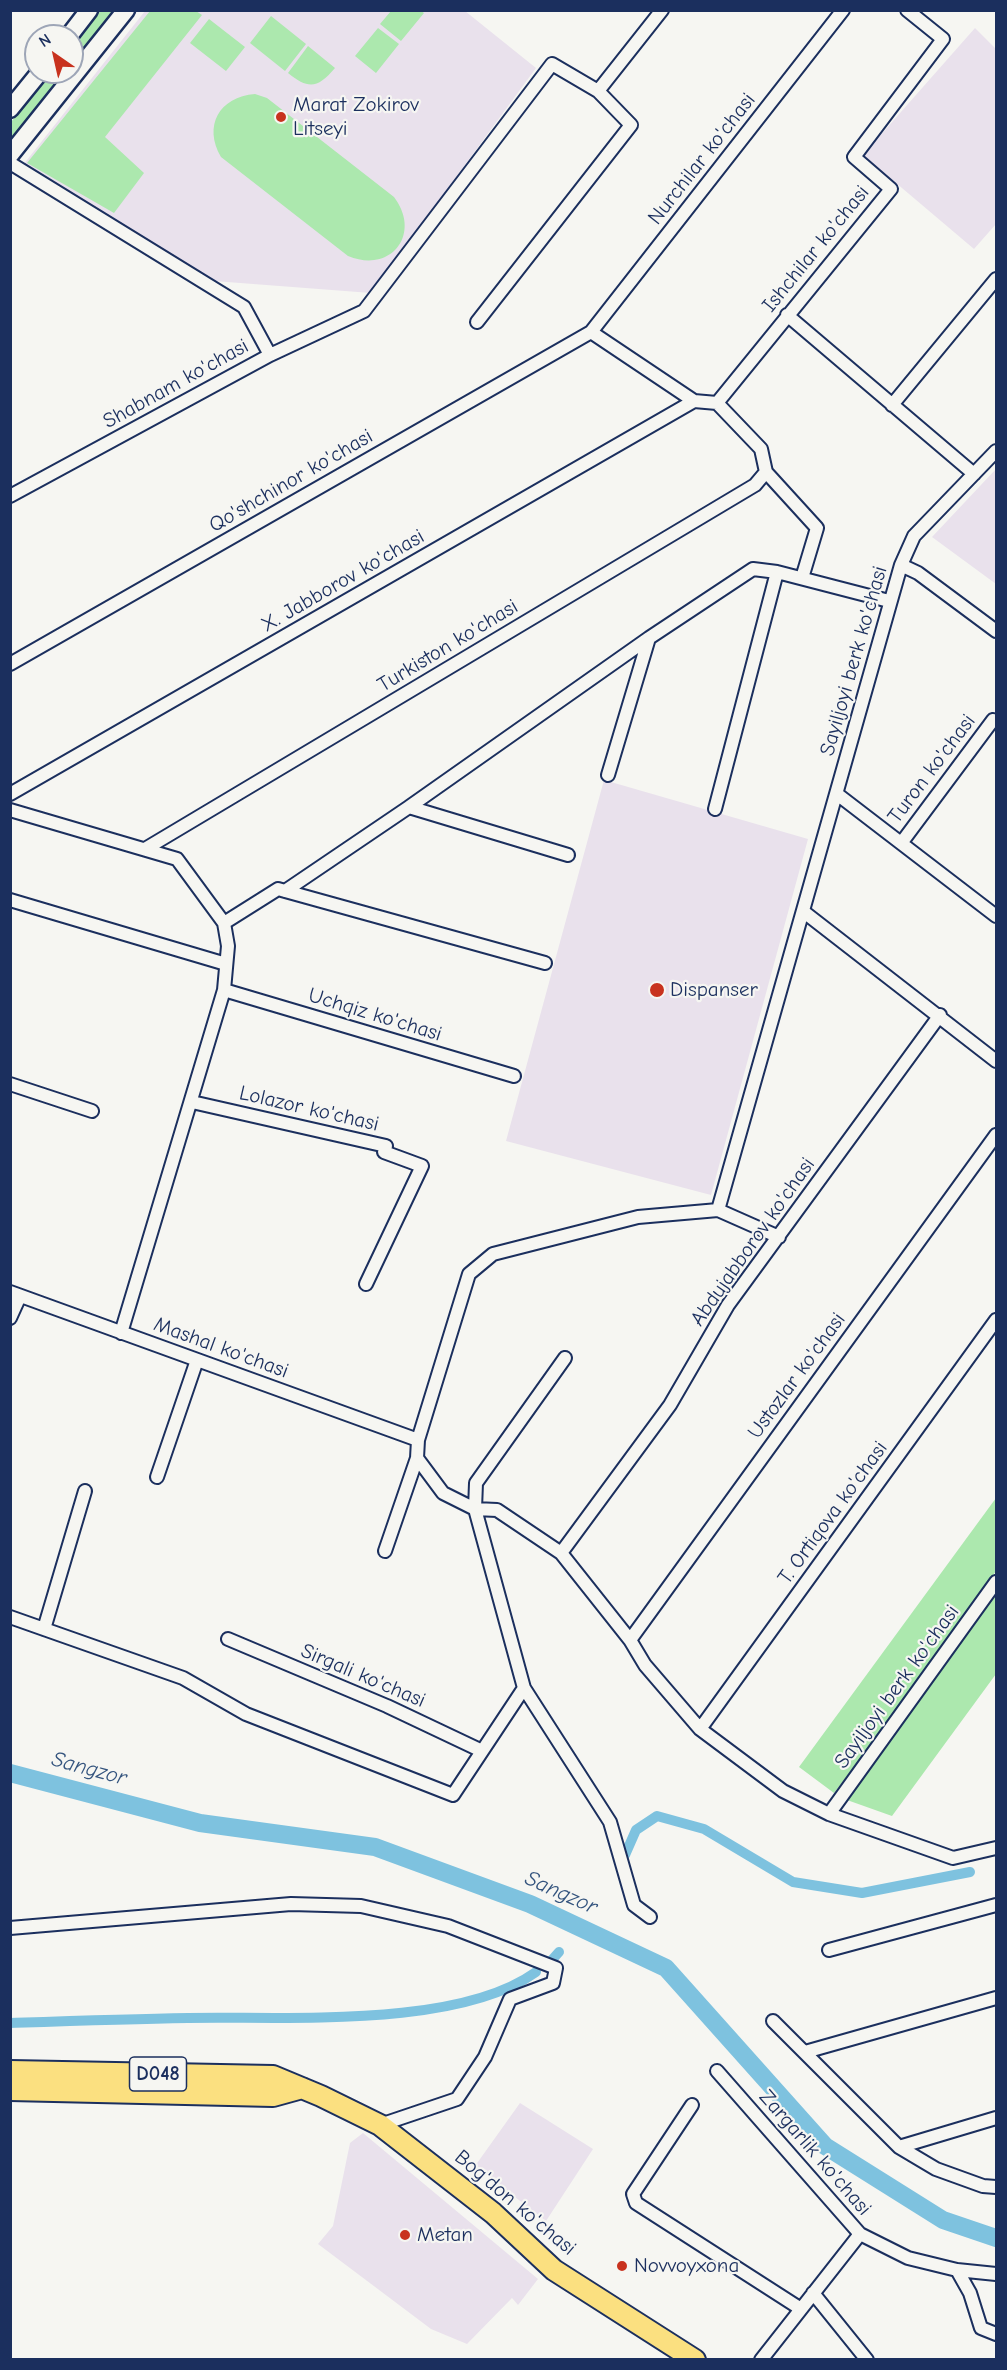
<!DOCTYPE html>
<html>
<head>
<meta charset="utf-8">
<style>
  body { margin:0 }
  #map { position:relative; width:1007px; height:2370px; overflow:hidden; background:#f6f6f2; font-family:"Comic Neue",sans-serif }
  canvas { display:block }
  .frame { position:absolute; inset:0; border:12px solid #1b2f5e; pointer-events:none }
  .north { position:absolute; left:24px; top:24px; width:60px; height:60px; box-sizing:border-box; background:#f6f6f2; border:2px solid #9ea6b7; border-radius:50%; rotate:326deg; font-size:16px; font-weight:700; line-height:24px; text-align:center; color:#1b2f5e }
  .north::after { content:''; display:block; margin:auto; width:21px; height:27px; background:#c8321e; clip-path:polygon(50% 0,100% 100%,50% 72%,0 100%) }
</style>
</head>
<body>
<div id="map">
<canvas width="1007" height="2370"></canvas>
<div class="frame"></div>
<div class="north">N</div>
</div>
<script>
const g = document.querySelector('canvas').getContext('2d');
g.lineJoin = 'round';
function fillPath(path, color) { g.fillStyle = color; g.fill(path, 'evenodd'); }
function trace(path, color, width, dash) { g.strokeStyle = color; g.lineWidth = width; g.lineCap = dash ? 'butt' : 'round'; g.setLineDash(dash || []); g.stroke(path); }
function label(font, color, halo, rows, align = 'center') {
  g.font = font + ' "Comic Neue",sans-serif'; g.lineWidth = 4.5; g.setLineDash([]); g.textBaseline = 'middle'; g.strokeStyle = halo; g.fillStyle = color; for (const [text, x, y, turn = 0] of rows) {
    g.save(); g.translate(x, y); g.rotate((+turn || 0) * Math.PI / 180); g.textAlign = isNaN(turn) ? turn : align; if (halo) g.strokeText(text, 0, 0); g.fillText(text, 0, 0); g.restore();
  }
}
const built = new Path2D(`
  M 145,11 L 465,11 L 536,68 L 371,293 L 214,281 L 23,165 Z
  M 975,28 L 996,49 L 996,224 L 974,249 L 863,155 Z
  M 996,469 L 996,584 L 932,537 Z
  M 604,780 L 808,839 L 711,1195 L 506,1141 Z
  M 520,2103 L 593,2149 L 546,2221 L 475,2166 Z
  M 363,2133 L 538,2279 L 518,2305 L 512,2298 L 467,2344 L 431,2329 L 318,2244 L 333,2226 L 350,2143 Z`);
const green = new Path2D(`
  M 101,10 L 114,11 L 72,63 L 72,47 Z
  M 150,11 L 196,11 L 202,15 L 105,137 L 144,173 L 114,213 L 27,163 Z
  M 391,11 L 421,11 L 424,13 L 401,41 L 380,24 Z
  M 271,16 L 306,44 L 285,71 L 250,43 Z
  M 209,19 L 245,47 L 226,71 L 190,43 Z
  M 378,28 L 399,44 L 376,73 L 355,56 Z
  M 308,46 L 335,68 C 318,88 309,90 288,73 Z
  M 52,72 L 65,72 L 11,139 L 11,122 Z
  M 255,94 L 267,98 L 394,197 C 422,234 391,274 348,256 L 221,157 C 203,126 219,97 255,94 Z
  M 996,1498 L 996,1571 L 941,1652 L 834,1793 L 799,1767 Z
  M 996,1594 L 996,1674 L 892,1816 L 847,1800 Z`);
const canal = new Path2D(`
  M 625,1855 L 636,1830 L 657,1816 L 704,1829 L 793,1882 L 862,1893 L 970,1872
  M 551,1961 L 559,1952
  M 10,2023 C 70,2021 129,2019 188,2018 C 284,2016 457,2029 536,1972`);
const river = new Path2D(`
  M 10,1773 L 200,1823 L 375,1847 L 530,1904 L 666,1968 L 825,2146 L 943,2220 L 996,2238`);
const street = new Path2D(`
  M 10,163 L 244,307 L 270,355
  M 787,315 L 974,474
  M 477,322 L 631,125 L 598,91
  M 591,332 L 694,401 L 717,403 L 761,449 L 766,472 L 817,528 L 802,578
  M 717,403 L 891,189 L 854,157 L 943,39 L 907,10
  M 892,405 L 996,279
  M 10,496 L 270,355 L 364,311 L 552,64 L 598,91 L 662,10
  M 901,565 L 918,573 L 996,631
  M 10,664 L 591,332 L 843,10
  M 608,775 L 649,638 L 753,569 L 777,572 L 889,601
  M 10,794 L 694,401
  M 837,794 L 996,916
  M 409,807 L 649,638
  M 715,809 L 777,572
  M 10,810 L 177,859 L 224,923 L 278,889 L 545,963
  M 902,842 L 993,720
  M 145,849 L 755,485 L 766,472
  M 285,891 L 409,807 L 568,855
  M 10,900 L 226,964
  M 804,912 L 996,1061
  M 224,990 L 514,1076
  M 10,1084 L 92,1111
  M 192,1102 L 386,1146 L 384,1152 L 422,1166 L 366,1284
  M 718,1210 L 901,565 L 914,536 L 996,451
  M 779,1237 L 718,1210 L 638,1217 L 493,1254 L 469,1274 L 418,1440 L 417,1458 L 443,1493 L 475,1509 L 497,1510 L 561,1553 L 630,1640 L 645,1665 L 700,1729 L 783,1791 L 829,1814 L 953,1858 L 996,1848
  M 10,1292 L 418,1440
  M 10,1318 L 20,1296
  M 121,1333 L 224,990 L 228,946 L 224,923
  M 565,1358 L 476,1483 L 475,1509 L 524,1688 L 610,1822 L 634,1905 L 650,1917
  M 157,1477 L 197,1360
  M 385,1551 L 417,1458
  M 561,1553 L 670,1405 L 728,1305 L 940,1015
  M 10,1617 L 183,1678 L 246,1714 L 453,1795 L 524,1688
  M 44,1629 L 85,1491
  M 228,1639 L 387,1706 L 482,1751
  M 630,1640 L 996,1135
  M 700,1729 L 996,1320
  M 829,1814 L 996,1582
  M 10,1928 L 291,1904 L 361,1906 L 448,1926 L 556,1968 L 553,1983 L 510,1999 L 485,2057 L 457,2099 L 380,2125
  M 829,1950 L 996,1905
  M 773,2021 L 899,2147 L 936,2169 L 983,2186 L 996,2187
  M 805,2052 L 996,1998
  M 717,2071 L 860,2234 L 908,2258 L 957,2270 L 996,2274
  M 692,2105 L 633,2194 L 636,2203 L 801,2309
  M 899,2147 L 996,2118
  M 957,2270 L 970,2293 L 981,2328 L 996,2334
  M 813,2293 L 867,2360
  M 761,2360 L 860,2234`);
const secondary = new Path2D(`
  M 69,36 L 89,10
  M 10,109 L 40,72
  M 10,155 L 126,10`);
const primary = new Path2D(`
  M 10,2071 L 273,2076 L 321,2096 L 380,2125 L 493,2213 L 554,2270 L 695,2360
  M 10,2090 L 273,2096 L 302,2088`);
const markers = [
  [281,117,6,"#c8321e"],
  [657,990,8,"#c8321e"],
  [405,2235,6,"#c8321e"],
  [622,2266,6,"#c8321e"]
];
const shields = [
  [158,2074,57]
];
const shieldNames = [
  ["D048",158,2074]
];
const poiNames = [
  ["Marat Zokirov",293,105],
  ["Litseyi",293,129],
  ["Dispanser",670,990],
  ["Metan",417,2235],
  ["Novvoyxona",634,2266]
];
const streetNames = [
  ["Nurchilar ko'chasi",702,159,-52],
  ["Ishchilar ko'chasi",816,249,-51],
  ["Shabnam ko'chasi",176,384,-29],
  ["Qo'shchinor ko'chasi",291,481,-30],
  ["X. Jabborov ko'chasi",343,581,-30],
  ["Turkiston ko'chasi",448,646,-31],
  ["Sayiljoyi berk ko'chasi",854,661,-74],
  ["Turon ko'chasi",932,769,-53],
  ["Uchqiz ko'chasi",375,1015,17],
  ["Lolazor ko'chasi",309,1109,13],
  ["Abdujabborov ko'chasi",753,1242,-55],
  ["Mashal ko'chasi",221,1348,20],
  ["Ustozlar ko'chasi",797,1376,-54],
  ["T. Ortiqova ko'chasi",833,1513,-54],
  ["Sirgali ko'chasi",363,1676,23],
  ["Sayiljoyi berk ko'chasi",897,1687,-54],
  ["Zargarlik ko'chasi",815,2153,49],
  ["Bog'don ko'chasi",515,2203,40]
];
const waterNames = [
  ["Sangzor",89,1769,15],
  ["Sangzor",561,1893,24]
];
fillPath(built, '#e9e1ec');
fillPath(green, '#ace8ae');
trace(canal, '#7ec2df', 10);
trace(river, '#7ec2df', 18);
trace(street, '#1b2f5e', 16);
trace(secondary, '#1b2f5e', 21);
trace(primary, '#1b2f5e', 24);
trace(street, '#f6f6f2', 12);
trace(secondary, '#f6f6f2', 16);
trace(primary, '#fbe080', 20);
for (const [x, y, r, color] of markers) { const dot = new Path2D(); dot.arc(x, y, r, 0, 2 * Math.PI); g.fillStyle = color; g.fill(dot); trace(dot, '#f6f6f2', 2); }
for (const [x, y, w] of shields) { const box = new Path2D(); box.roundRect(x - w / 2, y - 17, w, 34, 4.5); g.fillStyle = '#f6f6f2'; g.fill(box); trace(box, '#1b2f5e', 1.5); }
label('bold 20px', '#1b2f5e', null, shieldNames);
label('21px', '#1b2f5e', '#f6f6f2', poiNames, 'left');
label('21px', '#1b2f5e', '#f6f6f2', streetNames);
label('italic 22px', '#34547e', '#f6f6f2', waterNames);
</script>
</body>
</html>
